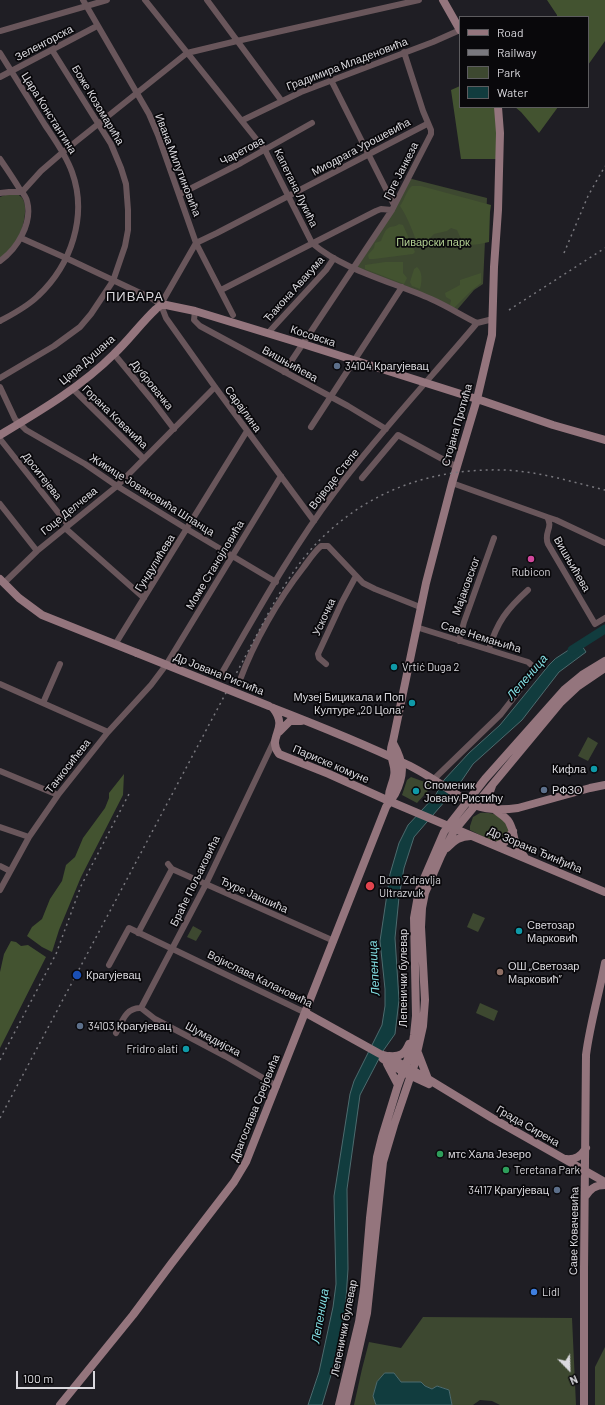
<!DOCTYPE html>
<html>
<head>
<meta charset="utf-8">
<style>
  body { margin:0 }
  #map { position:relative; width:605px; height:1405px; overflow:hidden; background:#1f1e24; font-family:Barlow,sans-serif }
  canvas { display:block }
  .legend { position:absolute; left:459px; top:16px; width:130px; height:92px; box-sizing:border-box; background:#09080b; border:1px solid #5d5c5f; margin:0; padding:5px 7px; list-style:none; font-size:12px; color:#dad9de }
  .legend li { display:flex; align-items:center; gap:8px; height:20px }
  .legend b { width:20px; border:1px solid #5d5c5f }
  .north { position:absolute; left:549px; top:1349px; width:40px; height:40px; -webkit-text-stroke:3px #09080b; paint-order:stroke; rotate:157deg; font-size:11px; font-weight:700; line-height:16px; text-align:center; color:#dad9de }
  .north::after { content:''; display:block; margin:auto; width:14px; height:18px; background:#dad9de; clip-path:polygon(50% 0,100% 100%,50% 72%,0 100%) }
  .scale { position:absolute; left:16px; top:1371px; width:79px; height:18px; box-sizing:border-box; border:2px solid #dad9de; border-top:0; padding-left:5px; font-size:12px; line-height:14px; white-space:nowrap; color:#dad9de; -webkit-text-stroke:3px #09080b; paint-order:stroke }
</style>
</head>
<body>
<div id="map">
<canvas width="605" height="1405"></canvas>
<ul class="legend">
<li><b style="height:5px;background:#94757d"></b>Road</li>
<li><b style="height:5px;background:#79787e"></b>Railway</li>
<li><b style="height:11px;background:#3d4830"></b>Park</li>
<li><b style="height:11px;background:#113c3e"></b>Water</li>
</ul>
<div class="north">N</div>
<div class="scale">100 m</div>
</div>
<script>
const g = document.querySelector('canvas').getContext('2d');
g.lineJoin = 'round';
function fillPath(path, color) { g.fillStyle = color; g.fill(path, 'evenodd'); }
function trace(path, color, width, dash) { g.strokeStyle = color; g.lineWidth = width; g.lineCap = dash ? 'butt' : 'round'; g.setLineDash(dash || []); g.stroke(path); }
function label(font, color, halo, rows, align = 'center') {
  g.font = font + ' Barlow,sans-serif'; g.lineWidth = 3.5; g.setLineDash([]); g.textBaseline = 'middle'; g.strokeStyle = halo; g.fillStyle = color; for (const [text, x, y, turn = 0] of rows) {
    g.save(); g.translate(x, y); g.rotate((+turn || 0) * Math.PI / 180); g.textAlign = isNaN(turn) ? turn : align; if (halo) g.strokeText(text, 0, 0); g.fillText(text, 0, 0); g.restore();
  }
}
const green = new Path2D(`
  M 408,178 L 487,198 L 483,284 L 474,290 L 456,311 L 355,267 Z
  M 5,195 C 10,195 17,193 20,196 C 31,203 22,234 16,243 C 12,249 5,254 0,258 L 0,197 Z
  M 588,737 L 598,743 L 588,761 L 578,756 Z
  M 411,777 L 433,785 L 417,803 L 402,795 L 407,780 Z
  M 480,813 C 495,812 501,816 510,828 L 506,838 L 498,842 L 486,838 L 470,830 L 470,826 L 473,817 Z
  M 473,913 L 485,918 L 478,932 L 467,927 Z
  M 193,926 L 202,931 L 196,941 L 187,937 Z
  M 480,1003 L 498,1011 L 494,1021 L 476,1013 Z
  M 423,1317 L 572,1318 L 576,1405 L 500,1405 L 492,1401 L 480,1400 L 473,1405 L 452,1405 L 449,1390 L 438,1386 L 432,1389 L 425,1386 L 421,1382 L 401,1382 L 394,1374 L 385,1373 L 377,1382 L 373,1396 L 376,1405 L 354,1405 L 362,1369 L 369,1342 L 401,1348 Z
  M 605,1347 L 605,1405 L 595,1405 L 595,1367 Z`);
const forest = new Path2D(`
  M 547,0 L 605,0 L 605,41 L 588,65 L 588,17 L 557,17 L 557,15 Z
  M 460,86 L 460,107 L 495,107 L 497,111 L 497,159 L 461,159 L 451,90 Z
  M 515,107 L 558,107 L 539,133 L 521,112 Z
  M 412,186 L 421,186 L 491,205 L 490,212 L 489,242 C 471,246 464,248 457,230 L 451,228 L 447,231 L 434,234 L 430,238 L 418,246 C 413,232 408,218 400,206 C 405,199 406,191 412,186 Z
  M 399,224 L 403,225 L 415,252 L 413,254 L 374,259 L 369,259 L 368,255 L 374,248 L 375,243 L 381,241 C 383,236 385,229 390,227 C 394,226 395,227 399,224 Z
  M 385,262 L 403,262 L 403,273 L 407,278 L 404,284 L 365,269 L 365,265 Z
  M 417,267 C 423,272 422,282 420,289 L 412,286 L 410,282 L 414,269 Z
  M 481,273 L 481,283 L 472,290 L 454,308 L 450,305 L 451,300 L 446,297 L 445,293 L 460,285 L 460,280 Z
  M 124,774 L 123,795 L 81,877 L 59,930 L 52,952 L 42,947 L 27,936 L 32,927 L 42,919 L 50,899 L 62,881 L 66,865 L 75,857 L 83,838 L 105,808 L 109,798 L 109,793 Z
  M 11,941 L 16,942 L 21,946 L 28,945 L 46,957 L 0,1048 L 0,972 L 4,954 Z`);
const water = new Path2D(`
  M 580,643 L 586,652 L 559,672 L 522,720 L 473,764 L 458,786 L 414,837 L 404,868 L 399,897 L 395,938 L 399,1000 L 395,1034 L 383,1051 L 360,1095 L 347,1189 L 348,1269 L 345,1314 L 334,1365 L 322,1405 L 308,1405 L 319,1372 L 333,1307 L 336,1284 L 334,1196 L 350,1094 L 354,1081 L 382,1025 L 385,1006 L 385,989 L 380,941 L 390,874 L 399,843 L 408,825 L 435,796 L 444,780 L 469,753 L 500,725 L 549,665 L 555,659 Z
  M 385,1373 L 394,1373 L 401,1382 L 421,1382 L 425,1386 L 432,1389 L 437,1386 L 449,1390 L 452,1405 L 376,1405 L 373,1396 L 377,1382 Z`);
const river = new Path2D(`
  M 572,650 L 605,629`);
const street = new Path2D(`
  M 83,0 L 149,114 L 158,135 L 196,243 L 233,315
  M 145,0 L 265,150 L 312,243 C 343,270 393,282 431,299 C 447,306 461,315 477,323
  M 207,0 L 281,100
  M 0,31 L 107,0
  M 0,53 C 15,77 30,101 45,125 C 55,140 66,155 72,172 C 88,216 71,265 38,296 C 27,307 13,314 0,321
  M 0,77 L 97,26
  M 331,80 L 394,205
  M 243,120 L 301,92 L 433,42 L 460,30
  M 0,159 C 6,168 13,178 19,188 C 22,192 26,196 27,201 C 33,223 17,249 0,261
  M 22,192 L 41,171 L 63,152 L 187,53 L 237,41 L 419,0
  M 0,193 L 9,192 L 22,192
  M 180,194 L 241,163 L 312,123
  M 21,238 L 66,258 L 153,299 L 161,305
  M 196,243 L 217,233 L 427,124
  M 221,290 L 376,211 L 381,209 L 392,210
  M 161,305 L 166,318 L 215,387 L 314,521
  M 161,305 L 165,297 L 196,243
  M 195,311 L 194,320 L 200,326 L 348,406 L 386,429
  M 268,333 L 326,270 L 334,258
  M 114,354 L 152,400 L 174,429
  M 284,372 L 392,210 L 431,134 L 431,130 L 423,111 L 404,52
  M 0,378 L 54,346 L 80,327 L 91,314 L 113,281 L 125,246 L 128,230 L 128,210 L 126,184 L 121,168 L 111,144 L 52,50
  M 0,387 L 15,419 L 26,430 L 85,464 L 117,486 L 187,529 L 276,582
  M 73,389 L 144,459
  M 311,427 L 402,287
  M 0,439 L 68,525
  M 362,478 L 398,435 L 457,467
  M 452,483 L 547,517 C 554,528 543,532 548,544 L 595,624 L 605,618
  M 0,504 L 37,551
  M 547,517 L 556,520 L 605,543
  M 65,528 L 144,598
  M 4,583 L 37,551 L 117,486 L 215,387
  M 416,627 L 528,662 L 536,669 L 501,714 L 434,779
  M 459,641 L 464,622 L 494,538
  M 116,643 L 247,431
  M 489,649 C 497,622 507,609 528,590
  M 326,664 L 319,658 L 318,654 L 342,602 L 356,576
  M 220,676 C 256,614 291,550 334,493 C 378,434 429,380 477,323 L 493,319
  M 240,680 C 254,642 278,600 303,568 C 309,560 314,552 321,546 L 328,546 L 363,583 L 375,589 L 420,607
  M 0,684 L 108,732
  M 43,703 L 60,664
  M 0,771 L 58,795
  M 0,827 L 29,837
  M 168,864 L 172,869 L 334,941
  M 0,866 L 10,871
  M 0,890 L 29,837 L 58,795 L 108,732 L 151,685 L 166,665 L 281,476
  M 138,933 L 172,869
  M 109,965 L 129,928 L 306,1013
  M 141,1008 L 206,884 L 274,741
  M 141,1008 L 155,1019 L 225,1056 L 277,1086
  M 116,1033 C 122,1022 126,1007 141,1008`);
const secondary = new Path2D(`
  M 443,0 L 460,30
  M 0,435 C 40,411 81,387 114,354 C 129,340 141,323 156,309 L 161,305 L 166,305 L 195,311 L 303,344 L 483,401 L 553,425 L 605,440
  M 0,579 L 19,598 L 42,615 L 137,653
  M 273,708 C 290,730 266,736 279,754 L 329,774 L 389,801 L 605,892
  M 273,708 C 317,725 362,743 406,764 C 430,775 451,792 474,805 C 488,810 504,810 518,808 L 590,788 L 605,785
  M 279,732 L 290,721 L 301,721
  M 492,786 C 490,791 488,797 489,802 C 492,811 504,814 509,822 C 517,836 510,842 524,856
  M 389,801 C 387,791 393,785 394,776 C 396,768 392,762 391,754 C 390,749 392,745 393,741 L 426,583 L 452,483 L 477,399 L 492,335 L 494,267 L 498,210 L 500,133 L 498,107
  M 496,846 L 505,842 L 513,831
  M 447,848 C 455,840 460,836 471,836
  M 306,1013 L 380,1054 L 387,1056 L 428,1079 L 492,1118 L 605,1182
  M 418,1053 L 428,1079
  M 389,1056 C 400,1057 405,1054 409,1044
  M 383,1059 L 403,1072 L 429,1084
  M 387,1064 L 398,1085
  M 566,1159 C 576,1160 581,1156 586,1148
  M 585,1197 C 590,1189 595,1185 605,1185
  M 60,1405 L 133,1315 L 171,1264 L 234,1182 L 246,1162 L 386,807 C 389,802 392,799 395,794 C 405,774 404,763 393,743
  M 339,1405 L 359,1322 L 364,1289 L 370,1218 L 377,1157 L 382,1137 L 398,1085 L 412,1048 L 414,1035 L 416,1016 L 414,918 L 419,890 L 444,832 L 449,825 L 485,779 L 565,689 L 582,675 L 605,661
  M 346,1405 L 367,1313 L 383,1162 L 394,1125 L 414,1066 L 423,1026 L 425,1000 L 421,927 L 422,908 L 425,893 L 441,856 L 454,831 L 561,702 L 577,687 L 605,668
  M 584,1405 L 584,1269 L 586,1055 C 590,1024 599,994 605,963`);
const rail = new Path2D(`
  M 564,253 L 588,196 L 605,166
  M 509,310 L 605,248
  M 0,1060 L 56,954 L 81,886 L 129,794
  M 0,1118 L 270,610 C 285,583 303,555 326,534 C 375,488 437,468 504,470 C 537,471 573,482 605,490`);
const secondaryBridge = new Path2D(`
  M 137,653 L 269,706`);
const markers = [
  [337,366,4,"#5c6f8a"],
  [531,559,4,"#d1479c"],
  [394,667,4,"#0f9aa8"],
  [412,703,4,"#0f9aa8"],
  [594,769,4,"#0f9aa8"],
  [544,790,4,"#5c6f8a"],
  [416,791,4,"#0f9aa8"],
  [370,886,5,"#e0444e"],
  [519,931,4,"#0f9aa8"],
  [500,972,4,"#8d6e63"],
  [77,975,5,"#1a4fb4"],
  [80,1026,4,"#5c6f8a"],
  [186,1049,4,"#0f9aa8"],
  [440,1154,4,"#2e9e5b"],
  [506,1170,4,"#2e9e5b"],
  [557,1190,4,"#5c6f8a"],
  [534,1292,4,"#3f7fe0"]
];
const streetNames = [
  ["Зеленгорска",44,43,-28],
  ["Градимира Младеновића",347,64,-21],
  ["Боже Козомарића",98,105,59],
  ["Цара Константина",49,113,58],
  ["Миодрага Урошевића",361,147,-28],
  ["Чаретова",242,151,-28],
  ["Ивана Милутиновића",178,165,69],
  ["Грге Јанкеза",401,171,-63],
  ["Капетана Лукића",296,188,64],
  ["Ђакона Авакума",294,289,-48],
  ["Косовска",313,336,18],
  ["Цара Душана",87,360,-41],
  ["Вишњићева",290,364,29],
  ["Дубровачка",152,385,51],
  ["Сарајлина",243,409,54],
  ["Горана Ковачића",115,417,44],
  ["Стојана Протића",457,425,-74],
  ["Доситејева",42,476,52],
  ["Војводе Степе",334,479,-52],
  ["Жикице Јовановића Шпанца",152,495,32],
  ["Гоце Делчева",69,511,-39],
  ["Гундулићева",155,563,-58],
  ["Вишњићева",572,564,60],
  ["Моме Станојловића",215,565,-59],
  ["Мајаковског",466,586,-70],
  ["Ускочка",324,617,-65],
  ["Саве Немањића",481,637,17],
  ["Др Јована Ристића",219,674,22],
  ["Париске комуне",331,764,23],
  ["Танкосићева",68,766,-52],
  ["Др Зорана Ђинђића",535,850,23],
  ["Браће Пољаковића",195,881,-64],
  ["Ђуре Јакшића",254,895,24],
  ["Лепенички булевар",403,978,-90],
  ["Војислава Калановића",260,979,26],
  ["Шумадијска",213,1039,28],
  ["Драгослава Срејовића",255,1108,-68],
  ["Града Сирена",528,1126,30],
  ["Саве Ковачевића",574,1231,-89],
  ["Лепенички булевар",344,1328,-79]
];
const parkNames = [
  ["Пиварски парк",433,242]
];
const poiNames = [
  ["34104 Крагујевац",345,366],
  ["Rubicon",531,572,"center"],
  ["Vrtić Duga 2",402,667],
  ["Музеј Бицикала и Поп",404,697,"right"],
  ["Културе „20 Цола”",404,710,"right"],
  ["Кифла",586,769,"right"],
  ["Споменик",424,785],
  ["Јовану Ристићу",424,798],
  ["РФЗО",552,790],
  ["Dom Zdravlja",379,880],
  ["Ultrazvuk",379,893],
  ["Светозар",527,925],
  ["Марковић",527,938],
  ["ОШ „Светозар",508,966],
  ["Марковић”",508,979],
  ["Крагујевац",86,975],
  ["34103 Крагујевац",88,1026],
  ["Fridro alati",178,1049,"right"],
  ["мтс Хала Језеро",448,1154],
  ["Teretana Park",514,1170],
  ["34117 Крагујевац",549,1190,"right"],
  ["Lidl",542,1292]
];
const waterNames = [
  ["Лепеница",527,677,-49],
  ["Лепеница",374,968,-93],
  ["Лепеница",320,1316,-80]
];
const quarterNames = [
  ["ПИВАРА",135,297]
];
fillPath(green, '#3d4830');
fillPath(forest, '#435330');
fillPath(water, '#113c3e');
trace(water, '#4d6b6e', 1);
trace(river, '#113c3e', 9);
trace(street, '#69565b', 6);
trace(secondary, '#94757d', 8);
trace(rail, '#79787e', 1.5, [2, 4]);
trace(secondaryBridge, '#94757d', 8);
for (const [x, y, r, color] of markers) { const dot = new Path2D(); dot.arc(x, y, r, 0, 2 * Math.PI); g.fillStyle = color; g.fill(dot); trace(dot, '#09080b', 1.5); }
label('11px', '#dad9de', '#09080b', streetNames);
label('11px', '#b2cf92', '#09080b', parkNames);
label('11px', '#dad9de', '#09080b', poiNames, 'left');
label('italic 12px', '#82dee2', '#09080b', waterNames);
g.letterSpacing = '1px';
label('13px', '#dad9de', '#09080b', quarterNames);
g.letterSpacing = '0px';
</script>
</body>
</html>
